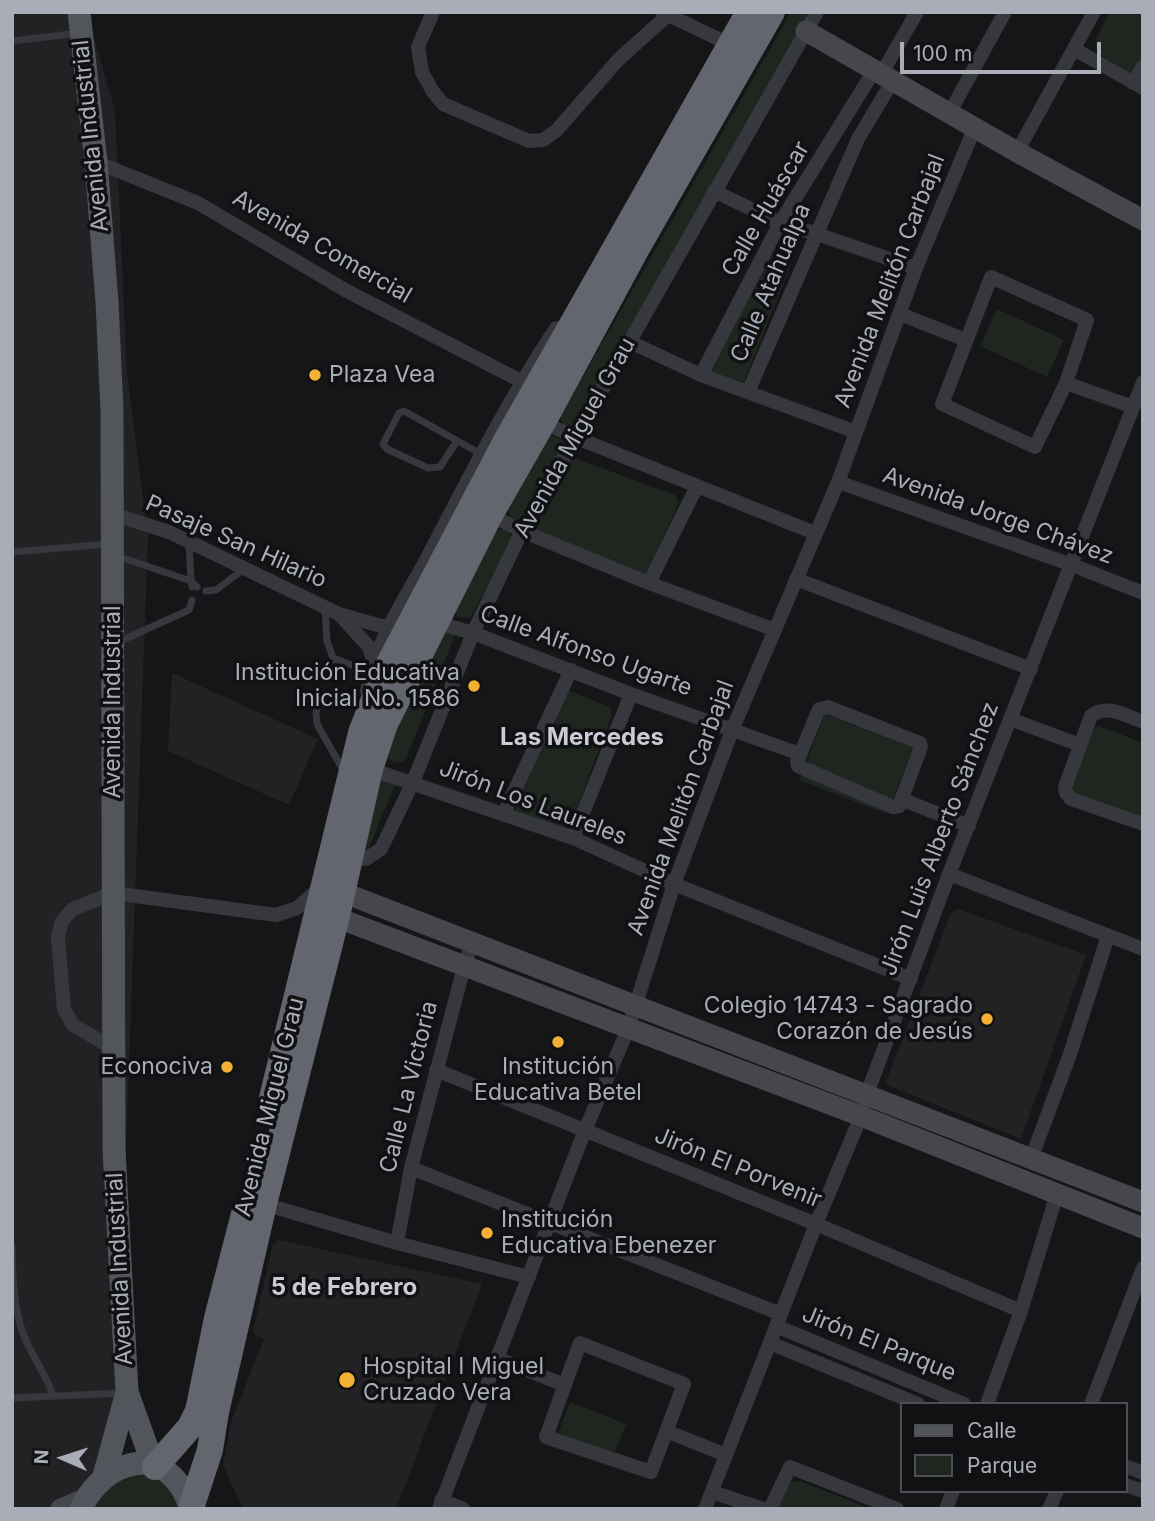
<!DOCTYPE html>
<html>
<head>
<meta charset="utf-8">
<style>
  body { margin:0 }
  #map { position:relative; width:1155px; height:1521px; overflow:hidden; background:#161618; font-family:Inter,sans-serif }
  canvas { display:block }
  .frame { position:absolute; inset:0; border:14px solid #a8adb8; pointer-events:none }
  .legend { position:absolute; left:900px; top:1402px; width:228px; height:91px; box-sizing:border-box; background:#111113; border:2px solid #4d4f55; margin:0; padding:9px 12px; list-style:none; font-size:21px; color:#a8adb8 }
  .legend li { display:flex; align-items:center; gap:14px; height:35px }
  .legend b { width:35px; border:2px solid #4d4f55 }
  .north { position:absolute; left:28px; top:1423px; width:70px; height:70px; -webkit-text-stroke:5px #111113; paint-order:stroke; rotate:273deg; font-size:19px; font-weight:700; line-height:28px; text-align:center; color:#a8adb8 }
  .north::after { content:''; display:block; margin:auto; width:24px; height:32px; background:#a8adb8; clip-path:polygon(50% 0,100% 100%,50% 72%,0 100%) }
  .scale { position:absolute; left:900px; top:42px; width:201px; height:32px; box-sizing:border-box; border:4px solid #a8adb8; border-top:0; padding-left:9px; font-size:21px; line-height:24px; white-space:nowrap; color:#a8adb8; -webkit-text-stroke:5px #111113; paint-order:stroke }
</style>
</head>
<body>
<div id="map">
<canvas width="1155" height="1521"></canvas>
<div class="frame"></div>
<ul class="legend">
<li><b style="height:9px;background:#53555c"></b>Calle</li>
<li><b style="height:19px;background:#1e261f"></b>Parque</li>
</ul>
<div class="north">N</div>
<div class="scale">100 m</div>
</div>
<script>
const g = document.querySelector('canvas').getContext('2d');
g.lineJoin = 'round';
function fillPath(path, color) { g.fillStyle = color; g.fill(path, 'evenodd'); }
function trace(path, color, width, dash) { g.strokeStyle = color; g.lineWidth = width; g.lineCap = dash ? 'butt' : 'round'; g.setLineDash(dash || []); g.stroke(path); }
function label(font, color, halo, rows, align = 'center') {
  g.font = font + ' Inter,sans-serif'; g.lineWidth = 7; g.setLineDash([]); g.textBaseline = 'middle'; g.strokeStyle = halo; g.fillStyle = color; for (const [text, x, y, turn = 0] of rows) {
    g.save(); g.translate(x, y); g.rotate((+turn || 0) * Math.PI / 180); g.textAlign = isNaN(turn) ? turn : align; if (halo) g.strokeText(text, 0, 0); g.fillText(text, 0, 0); g.restore();
  }
}
const built = new Path2D(`
  M 12,12 L 86,12 L 115,110 L 127,373 L 148,537 L 113,1509 L 12,1509 Z
  M 172,673 L 318,739 L 289,805 L 168,751 Z
  M 958,909 L 1086,955 L 1021,1139 L 885,1084 L 951,913 Z
  M 279,1240 L 482,1284 L 396,1509 L 243,1509 L 223,1465 L 231,1422 L 264,1339 L 256,1336 L 253,1331 L 273,1244 Z`);
const green = new Path2D(`
  M 791,12 L 812,12 L 579,426 L 571,429 L 564,426 L 560,417 Z
  M 1110,12 L 1143,12 L 1143,58 L 1136,70 L 1129,72 C 1091,50 1087,53 1110,12 Z
  M 769,253 L 789,261 L 791,265 L 744,382 L 740,384 L 708,370 Z
  M 997,309 L 1064,340 L 1047,377 L 980,346 Z
  M 550,435 L 565,440 L 567,445 L 524,520 L 512,519 L 506,507 Z
  M 569,456 L 675,495 L 679,502 L 647,575 L 533,528 Z
  M 506,529 L 515,538 L 470,618 L 458,617 L 453,608 L 494,530 Z
  M 439,629 L 455,635 L 406,759 L 401,763 L 393,762 L 387,757 L 387,752 Z
  M 568,690 L 610,707 L 612,714 L 570,828 L 563,831 L 519,817 L 515,810 L 560,695 Z
  M 825,714 L 913,748 L 887,814 L 799,780 Z
  M 1099,726 L 1143,743 L 1143,819 L 1073,794 L 1071,789 L 1094,729 Z
  M 378,777 L 397,780 L 367,853 L 360,849 Z
  M 570,1402 L 626,1424 L 613,1457 L 557,1436 Z
  M 161,1473 L 185,1509 L 92,1509 L 112,1476 Z
  M 800,1481 L 805,1483 L 871,1509 L 774,1509 L 789,1483 Z`);
const lane = new Path2D(`
  M 12,41 L 79,33
  M 457,441 L 440,467 L 428,468 L 387,449 L 383,444 L 399,413 L 404,411 L 481,454
  M 189,542 L 191,581 L 197,587
  M 12,552 L 109,544
  M 117,556 L 191,581 L 192,587
  M 206,591 L 216,590 L 244,569
  M 325,608 L 327,641 L 333,658
  M 116,643 L 189,610 L 192,600
  M 328,673 L 333,658 L 373,673
  M 321,693 L 316,713 L 317,724 L 343,770
  M 12,1247 C 13,1274 13,1304 22,1330 C 29,1353 46,1373 53,1396
  M 12,1398 L 123,1393`);
const street = new Path2D(`
  M 433,12 L 418,47 L 422,72 L 433,92 L 443,104 L 529,141 L 543,140 L 556,131 L 618,60 L 668,15
  M 662,12 L 731,45
  M 1074,49 L 1143,88
  M 882,73 L 917,12
  M 1133,83 L 1143,67
  M 950,112 L 1005,12
  M 1017,152 L 1094,12
  M 96,162 L 198,203 L 345,290 L 521,381
  M 714,191 L 780,223 L 817,234 L 916,268
  M 991,277 L 1087,320 L 1066,383 L 1035,447 L 942,404 Z
  M 900,314 L 966,340
  M 630,342 L 701,375 L 856,432
  M 701,375 L 780,223 L 875,69
  M 1066,383 L 1133,407
  M 748,392 L 858,139 L 893,80
  M 543,422 L 577,438 L 815,533
  M 838,482 L 1072,565 L 1143,593
  M 487,513 L 522,531 L 649,583 L 775,630
  M 113,514 L 169,532 L 339,614 L 381,626 L 391,626
  M 796,579 L 1031,669
  M 649,583 L 697,486
  M 340,615 L 369,647 L 374,663
  M 435,622 L 473,633 L 631,694 L 800,754
  M 367,691 C 374,644 404,601 426,560 C 467,481 507,402 556,328
  M 828,707 L 920,743 L 921,747 L 899,806 L 893,807 L 798,766 L 797,762 L 819,709 Z
  M 1010,719 L 1080,745
  M 1143,722 C 1126,716 1107,703 1091,716 L 1065,787 L 1066,793 L 1071,799 L 1143,824
  M 370,769 L 573,838 L 674,884 L 911,979
  M 901,799 L 969,826
  M 504,813 L 571,670
  M 573,838 L 631,694
  M 350,855 L 366,859 L 381,849 L 413,782 L 473,633 L 522,531 L 817,12
  M 949,874 L 1143,949
  M 114,1049 L 73,1025 L 64,1009 L 58,937 L 62,921 L 73,909 L 113,893 L 276,915 L 297,908 L 322,886
  M 436,1070 L 816,1224 L 1021,1311
  M 1031,1159 L 1069,1057 L 1108,936
  M 411,1168 L 781,1314
  M 264,1204 L 397,1243 L 529,1277
  M 397,1243 L 411,1168 L 464,967 L 472,944
  M 776,1326 L 964,1404
  M 580,1343 L 684,1384 L 651,1472 L 546,1437 Z
  M 770,1343 L 918,1404
  M 496,1358 L 565,1385
  M 987,1404 L 1021,1311 L 1057,1194
  M 1091,1404 L 1143,1268
  M 666,1431 L 726,1455
  M 1125,1466 L 1143,1473
  M 1125,1485 L 1143,1491
  M 712,1492 L 763,1509
  M 441,1500 L 463,1509
  M 439,1509 L 585,1130 L 628,1029 L 674,884 L 733,728 L 838,482 L 916,268 L 975,127
  M 705,1509 L 816,1224 L 861,1116 L 867,1094 L 949,874 L 1143,382
  M 770,1509 L 790,1467 L 897,1509
  M 946,1509 L 953,1491
  M 1049,1509 L 1057,1491`);
const secondary = new Path2D(`
  M 806,31 L 1017,152 L 1143,220
  M 329,887 L 1143,1202
  M 322,912 L 861,1116 L 1143,1228
  M 61,1509 L 85,1499`);
const primary = new Path2D(`
  M 79,12 L 96,162 L 107,302 L 112,410 L 114,1149 L 127,1392 L 154,1467
  M 104,1476 L 127,1392
  M 81,1509 C 97,1471 148,1442 179,1484 C 184,1491 188,1500 191,1509`);
const highway = new Path2D(`
  M 271,1102 L 361,733 L 384,673 L 506,441 L 749,12
  M 155,1467 L 190,1427 L 198,1411 L 217,1318 L 244,1214
  M 191,1508 L 210,1450 L 216,1412 L 264,1204 L 337,916 L 370,769 L 385,724 L 490,515 L 543,422 L 637,248 L 772,12`);
const markers = [
  [315,375,7,"#f2b134"],
  [474,686,7,"#f2b134"],
  [987,1019,7,"#f2b134"],
  [558,1042,7,"#f2b134"],
  [227,1067,7,"#f2b134"],
  [487,1233,7,"#f2b134"],
  [347,1380,9,"#f2b134"]
];
const streetNames = [
  ["Avenida Industrial",91,136,-96],
  ["Calle Huáscar",766,209,-60],
  ["Avenida Comercial",322,247,30],
  ["Avenida Melitón Carbajal",890,281,-69],
  ["Calle Atahualpa",771,283,-67],
  ["Avenida Miguel Grau",575,438,-61],
  ["Avenida Jorge Chávez",998,516,20],
  ["Pasaje San Hilario",236,542,24],
  ["Calle Alfonso Ugarte",586,651,20],
  ["Avenida Industrial",113,702,-90],
  ["Jirón Los Laureles",533,803,21],
  ["Avenida Melitón Carbajal",681,808,-70],
  ["Jirón Luis Alberto Sánchez",940,839,-69],
  ["Calle La Victoria",409,1087,-76],
  ["Avenida Miguel Grau",270,1107,-76],
  ["Jirón El Porvenir",738,1168,22],
  ["Avenida Industrial",120,1269,-93],
  ["Jirón El Parque",879,1344,22]
];
const poiNames = [
  ["Plaza Vea",329,375],
  ["Institución Educativa",460,673,"right"],
  ["Inicial No. 1586",460,699,"right"],
  ["Colegio 14743 - Sagrado",973,1006,"right"],
  ["Corazón de Jesús",973,1032,"right"],
  ["Econociva",213,1067,"right"],
  ["Institución",558,1067,"center"],
  ["Educativa Betel",558,1093,"center"],
  ["Institución",501,1220],
  ["Educativa Ebenezer",501,1246],
  ["Hospital I Miguel",363,1367],
  ["Cruzado Vera",363,1393]
];
const neighbourhoodNames = [
  ["Las Mercedes",582,738],
  ["5 de Febrero",344,1288]
];
fillPath(built, '#222225');
fillPath(green, '#1e261f');
trace(lane, '#37383d', 7);
trace(street, '#37383d', 14);
trace(secondary, '#45474d', 21);
trace(primary, '#53555c', 23);
trace(highway, '#63666e', 26);
for (const [x, y, r, color] of markers) { const dot = new Path2D(); dot.arc(x, y, r, 0, 2 * Math.PI); g.fillStyle = color; g.fill(dot); trace(dot, '#111113', 2.5); }
label('23px', '#a8adb8', '#111113', streetNames);
label('23px', '#a8adb8', '#111113', poiNames, 'left');
label('bold 24px', '#c9ccd4', '#111113', neighbourhoodNames);
</script>
</body>
</html>
